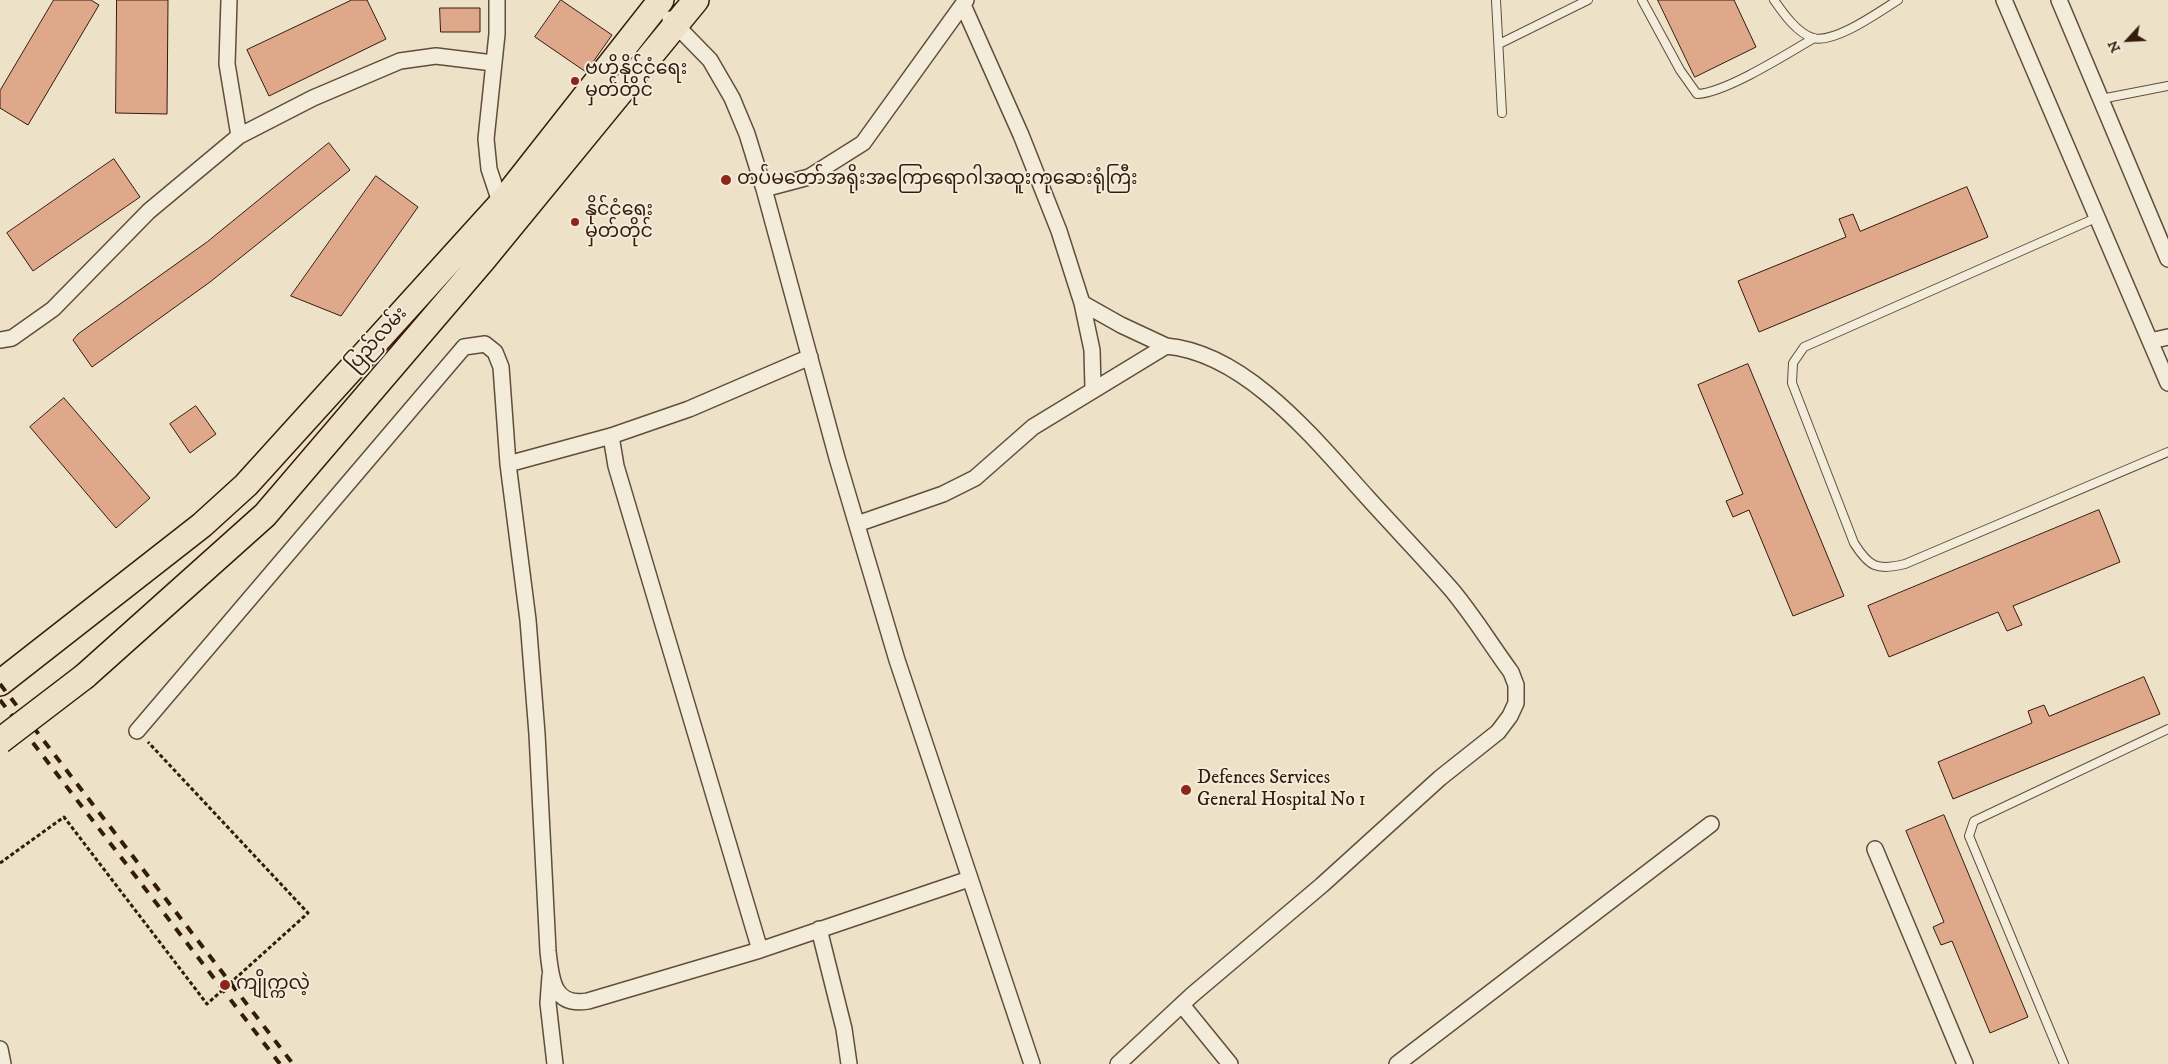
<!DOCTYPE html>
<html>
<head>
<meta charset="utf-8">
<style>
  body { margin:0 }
  #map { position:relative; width:2168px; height:1064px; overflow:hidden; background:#ede2c8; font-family:"IM FELL DW Pica",serif }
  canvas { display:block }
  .north { position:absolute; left:2103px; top:15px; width:50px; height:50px; -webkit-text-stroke:4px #f3ecdb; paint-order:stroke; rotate:245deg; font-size:14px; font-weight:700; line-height:20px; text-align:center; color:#341b0c }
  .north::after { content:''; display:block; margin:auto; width:18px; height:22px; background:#341b0c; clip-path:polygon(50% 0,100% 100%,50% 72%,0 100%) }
</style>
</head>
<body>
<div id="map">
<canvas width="2168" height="1064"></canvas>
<div class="north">N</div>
</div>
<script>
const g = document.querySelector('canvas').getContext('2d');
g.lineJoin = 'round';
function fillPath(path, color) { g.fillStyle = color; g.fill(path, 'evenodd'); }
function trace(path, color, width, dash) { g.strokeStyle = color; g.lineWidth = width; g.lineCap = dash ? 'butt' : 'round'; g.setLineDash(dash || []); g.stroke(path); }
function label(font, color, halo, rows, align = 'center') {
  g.font = font + ' "IM FELL DW Pica","Noto Sans Myanmar",serif'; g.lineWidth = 4; g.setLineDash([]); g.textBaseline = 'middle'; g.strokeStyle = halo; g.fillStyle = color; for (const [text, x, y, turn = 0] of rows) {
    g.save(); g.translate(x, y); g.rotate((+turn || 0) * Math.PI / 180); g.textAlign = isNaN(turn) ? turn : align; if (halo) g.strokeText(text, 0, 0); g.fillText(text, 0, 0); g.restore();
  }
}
const building = new Path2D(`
  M 54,0 L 91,0 L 99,5 L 28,125 L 0,108 L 0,91 Z
  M 117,0 L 168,0 L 167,114 L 116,113 Z
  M 352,0 L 367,0 L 386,39 L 269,96 L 247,50 Z
  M 561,0 L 612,35 L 586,72 L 535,37 Z
  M 1658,0 L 1734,0 L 1756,47 L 1695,77 Z
  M 440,8 L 480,8 L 480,32 L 441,32 Z
  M 329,143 L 350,170 L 210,282 L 92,367 L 73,340 L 78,334 L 207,242 Z
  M 114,159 L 140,197 L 33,271 L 7,233 Z
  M 376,176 L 418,207 L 341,316 L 291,296 Z
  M 1967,187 L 1988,237 L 1759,332 L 1738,281 L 1846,237 L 1839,219 L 1853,214 L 1860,231 Z
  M 1748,364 L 1844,596 L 1793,616 L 1749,510 L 1733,517 L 1726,501 L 1743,494 L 1698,385 Z
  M 64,398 L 150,498 L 116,528 L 30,427 Z
  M 196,406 L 216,434 L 190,453 L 170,424 Z
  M 2099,510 L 2120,562 L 2013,606 L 2022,625 L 2007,631 L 1998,612 L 1889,657 L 1868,606 Z
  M 2144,677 L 2160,714 L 1953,799 L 1938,762 L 2032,723 L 2028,711 L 2044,705 L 2049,716 Z
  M 1944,815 L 2028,1017 L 1990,1033 L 1952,941 L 1941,945 L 1933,927 L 1944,922 L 1906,831 Z`);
const path = new Path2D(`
  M 0,863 L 64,817 L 207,1004 L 308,913 L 148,742`);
const service = new Path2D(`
  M 1496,0 L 1502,113
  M 1642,0 L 1680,70 L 1697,94 C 1725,93 1787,54 1814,38
  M 1774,0 C 1783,13 1797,33 1813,38 C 1835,44 1880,11 1898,0
  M 1499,44 L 1588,0
  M 2101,99 L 2168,86
  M 2098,217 L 1804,347 L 1793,363 L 1792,383 L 1854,543 C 1869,567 1877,571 1905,564 L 2168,452
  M 2064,1064 L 1969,836 L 1974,821 L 2168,729`);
const minor = new Path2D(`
  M 229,0 L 227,64 L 239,136
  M 497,0 L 497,34 L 486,139 L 489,169 L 502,208
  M 2004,0 L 2168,383
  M 2059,0 L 2168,259
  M 963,5 L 1021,135 L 1059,231 L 1082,303 L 1092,350 L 1093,389
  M 670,19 L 710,60 L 732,98 L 747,134 L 764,189 L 837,458 L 897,660 L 1032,1064
  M 764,189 L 809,177 L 863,143 L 966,0
  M 1082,303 L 1121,325 L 1166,346
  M 0,340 L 12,338 L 53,309 L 149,211 L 239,136 L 313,98 L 400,61 L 436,56 L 493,63
  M 2150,341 L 2168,337
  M 611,436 L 616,466 L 760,950
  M 508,464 L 611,436 L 689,409 L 810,357
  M 857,524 L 943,494 L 975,478 L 1033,427 L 1166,346 C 1247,353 1316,441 1367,497 C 1395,528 1424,558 1451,589 C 1473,615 1491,645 1511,672 L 1516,685 L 1516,703 L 1510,716 L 1498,732 L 1440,778 L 1322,885 L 1192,995 L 1118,1064
  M 137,731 L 464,347 L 485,344 L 495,352 L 501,367 L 508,464 L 528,620 L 537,734 L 548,951 C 551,979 553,1007 588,1001 L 760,950 L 969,879
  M 1875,849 L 1965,1064
  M 819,929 L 844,1029 L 849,1064
  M 550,976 L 548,1003 L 555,1064
  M 1182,1005 L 1230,1064
  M 0,1049 L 3,1064
  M 1397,1064 L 1711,824`);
const trunk = new Path2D(`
  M 85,676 L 265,515 L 483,260 L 696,0
  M 0,683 L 202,525 L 246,485 L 499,206 L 661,0`);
const rail = new Path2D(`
  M 0,684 L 293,1064
  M 0,700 L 280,1064`);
const trunkBridge = new Path2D(`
  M 0,741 L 85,676`);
const markers = [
  [575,81,5,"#8f2418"],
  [726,180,6,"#8f2418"],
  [575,222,5,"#8f2418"],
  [1186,790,6,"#8f2418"],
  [225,985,6,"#8f2418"]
];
const poiNames = [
  ["ဗဟိုနိုင်ငံရေး",585,70],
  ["မှတ်တိုင်",585,92],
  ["တပ်မတော်အရိုးအကြောရောဂါအထူးကုဆေးရုံကြီး",737,180],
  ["နိုင်ငံရေး",585,211],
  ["မှတ်တိုင်",585,233],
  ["Defences Services",1197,779],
  ["General Hospital No 1",1197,801],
  ["ကျိုက္ကလဲ့",236,985]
];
const streetNames = [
  ["ပြည်လမ်း",378,340,-48]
];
fillPath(building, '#e0a88b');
trace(building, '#341b0c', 1);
trace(service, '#624d3b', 10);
trace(minor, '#624d3b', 18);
trace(trunk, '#341b0c', 28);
trace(path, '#341b0c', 3, [4, 2.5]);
trace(service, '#f3ecdb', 8);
trace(minor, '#f3ecdb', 15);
trace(trunk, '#ede2c8', 25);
trace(rail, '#341b0c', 4, [9, 9]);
trace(trunkBridge, '#341b0c', 28, []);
trace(trunkBridge, '#ede2c8', 25);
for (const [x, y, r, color] of markers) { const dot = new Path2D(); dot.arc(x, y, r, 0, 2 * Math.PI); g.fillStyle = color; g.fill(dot); trace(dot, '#f3ecdb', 2); }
label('19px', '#341b0c', '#f3ecdb', poiNames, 'left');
label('19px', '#341b0c', '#f3ecdb', streetNames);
</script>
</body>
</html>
